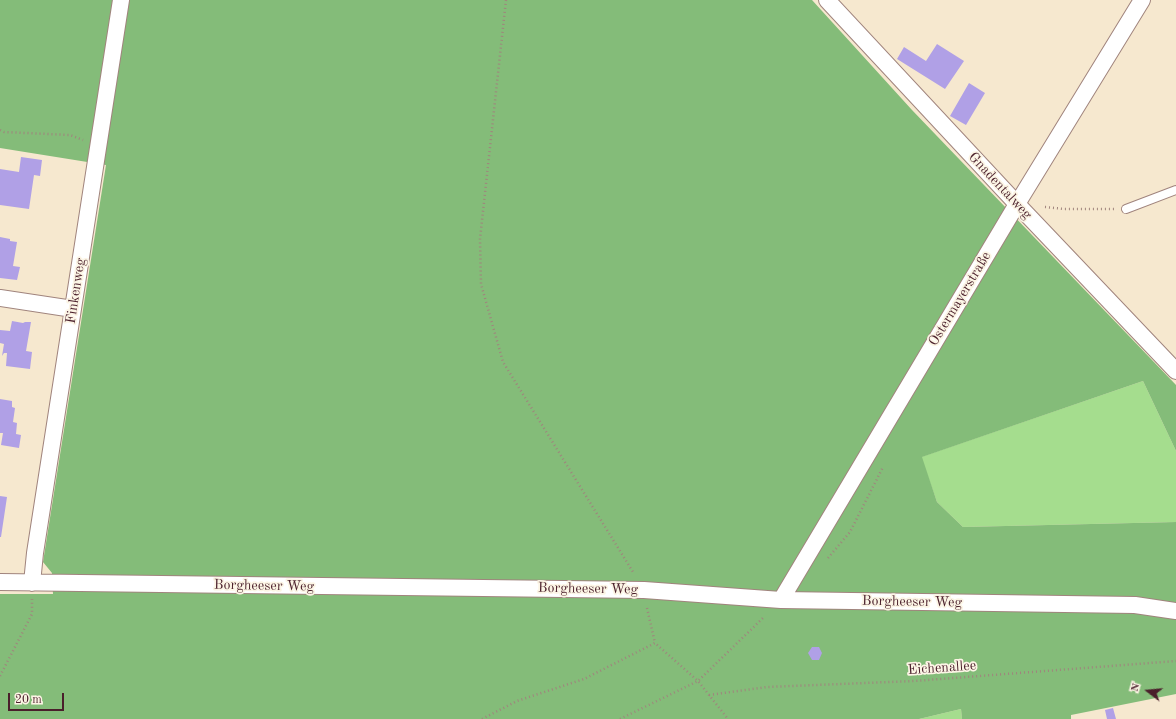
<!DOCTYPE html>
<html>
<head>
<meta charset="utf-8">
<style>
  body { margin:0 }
  #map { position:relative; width:1176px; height:719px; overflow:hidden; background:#f6e8cf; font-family:"Old Standard TT",serif }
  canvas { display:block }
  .north { position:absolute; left:1128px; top:671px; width:40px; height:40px; -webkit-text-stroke:3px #fcf5e5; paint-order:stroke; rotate:286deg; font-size:11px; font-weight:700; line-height:16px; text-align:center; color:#4a1f2b }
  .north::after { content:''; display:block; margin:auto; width:14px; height:18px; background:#4a1f2b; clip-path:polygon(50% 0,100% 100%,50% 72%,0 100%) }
  .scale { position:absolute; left:8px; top:693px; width:56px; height:18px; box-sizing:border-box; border:2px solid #4a1f2b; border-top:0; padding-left:5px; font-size:12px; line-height:14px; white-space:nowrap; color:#4a1f2b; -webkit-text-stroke:3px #fcf5e5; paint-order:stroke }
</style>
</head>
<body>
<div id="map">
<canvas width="1176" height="719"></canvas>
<div class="north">N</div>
<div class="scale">20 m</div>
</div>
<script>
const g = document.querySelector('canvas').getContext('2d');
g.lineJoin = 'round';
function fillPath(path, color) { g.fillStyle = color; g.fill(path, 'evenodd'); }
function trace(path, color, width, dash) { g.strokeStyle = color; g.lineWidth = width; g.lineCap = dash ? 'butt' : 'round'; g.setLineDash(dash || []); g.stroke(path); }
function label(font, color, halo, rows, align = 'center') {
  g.font = font + ' "Old Standard TT",serif'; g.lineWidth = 3.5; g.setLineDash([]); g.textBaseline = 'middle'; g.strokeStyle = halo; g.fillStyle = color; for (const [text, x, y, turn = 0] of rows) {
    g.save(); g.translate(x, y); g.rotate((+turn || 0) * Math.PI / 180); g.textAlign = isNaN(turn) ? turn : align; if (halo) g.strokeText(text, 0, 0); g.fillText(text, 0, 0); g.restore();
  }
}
const green = new Path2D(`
  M 1143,381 L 1176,451 L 1176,522 L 963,527 L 937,502 L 921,457 Z
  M 961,709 L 962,719 L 919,719 Z`);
const forest = new Path2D(`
  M 0,0 L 812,0 L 912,110 L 1176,385 L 1176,451 L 1143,381 L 922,457 L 937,502 L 963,527 L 1176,522 L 1176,694 L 1071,715 L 1071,719 L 962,719 L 961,709 L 919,719 L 0,719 L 0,594 L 53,594 L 52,573 L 43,562 L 106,165 L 0,148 Z`);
const building = new Path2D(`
  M 937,44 L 964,61 L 945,89 L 897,59 L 904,47 L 926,61 Z
  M 969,83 L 985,93 L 966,125 L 950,116 Z
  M 21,157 L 42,160 L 40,176 L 34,175 L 29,209 L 0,205 L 0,169 L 19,172 Z
  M 0,237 L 10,239 L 10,241 L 17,242 L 13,266 L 20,267 L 17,280 L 0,278 Z
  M 12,321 L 23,323 L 25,322 L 31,322 L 26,351 L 32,352 L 30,369 L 6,366 L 7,353 L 4,353 L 2,356 L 4,344 L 0,343 L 0,330 L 10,331 Z
  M 0,399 L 12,401 L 12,407 L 15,408 L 13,422 L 17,423 L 16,434 L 21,435 L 19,448 L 1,445 L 3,433 L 0,433 Z
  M 0,496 L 7,497 L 1,537 L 0,537 Z
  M 812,647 L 819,647 L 822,653 L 819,660 L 812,660 L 808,653 Z
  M 1113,708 L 1116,719 L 1107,719 L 1105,710 Z`);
const path = new Path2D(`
  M 506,0 L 480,239 L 481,284 L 503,362 L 633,572
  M 0,130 L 4,132 L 70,135 L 83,140
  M 1045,207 L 1064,209 L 1114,209
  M 828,558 L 850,532 L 883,467
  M 647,608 L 655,643
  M 0,676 L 32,614 L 32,599
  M 709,695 L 767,687 L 914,681 L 1176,661
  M 482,719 L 517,701 L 584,679 L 655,643 L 698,681 L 728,719
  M 620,719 L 698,681 L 764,617`);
const service = new Path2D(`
  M 1126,209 L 1176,190`);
const minor = new Path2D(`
  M 827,0 L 1017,204 L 1176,371
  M 0,298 L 73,309
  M 0,582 L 644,590 L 781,600 L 1135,605 L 1176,611
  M 32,583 L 35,553 L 121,0
  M 781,600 L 1017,204 L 1142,0`);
const streetNames = [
  ["Gnadentalweg",1000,186,47],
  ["Finkenweg",76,291,-81],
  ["Ostermayerstraße",960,299,-59],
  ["Borgheeser Weg",264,586,1],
  ["Borgheeser Weg",588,589,1],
  ["Borgheeser Weg",912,602,1],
  ["Eichenallee",942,668,-4]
];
fillPath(green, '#a5dd8e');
fillPath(forest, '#84bc79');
fillPath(building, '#b0a0e6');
trace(service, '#a0847d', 10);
trace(minor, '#a0847d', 18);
trace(path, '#a0847d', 2.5, [1, 3]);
trace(service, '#fff', 8);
trace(minor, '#fff', 16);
label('14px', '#4a1f2b', '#fcf5e5', streetNames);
</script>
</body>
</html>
